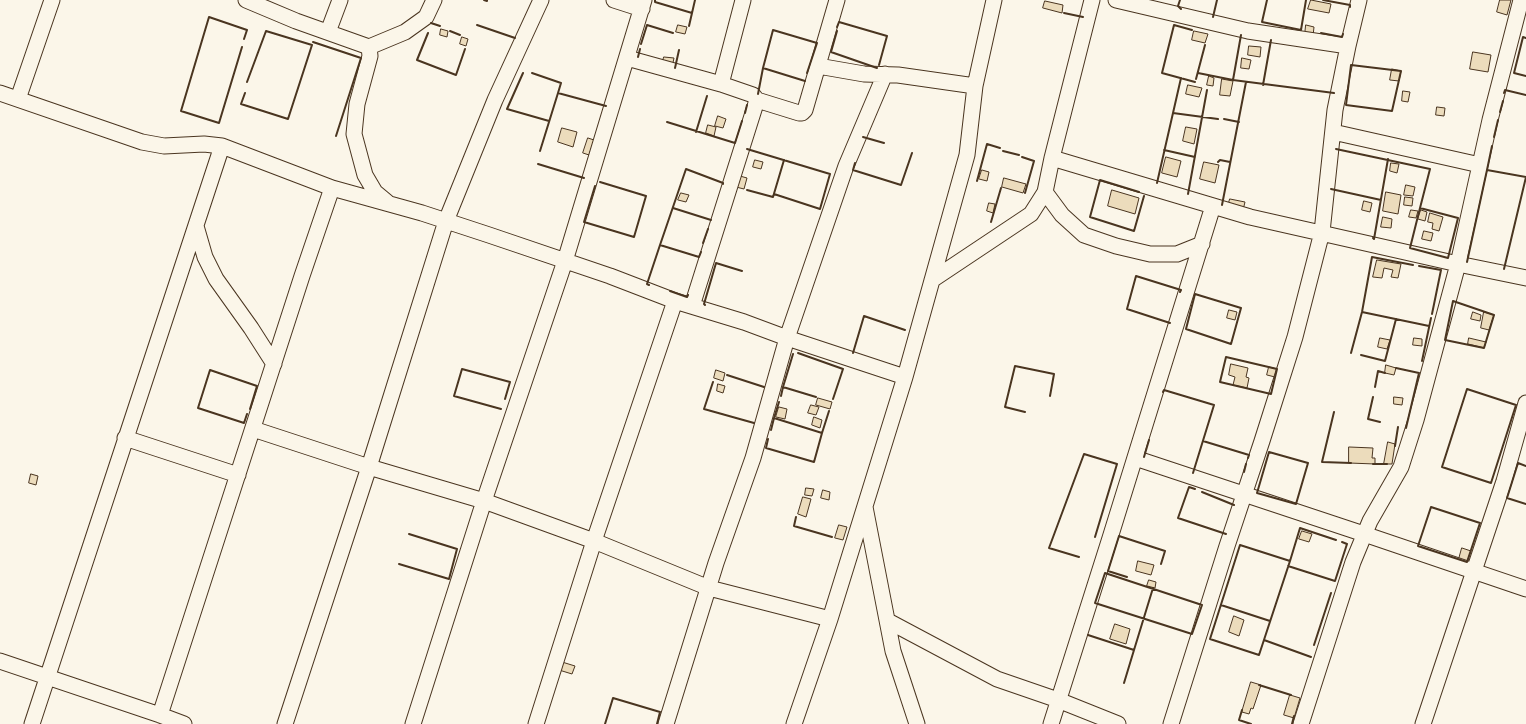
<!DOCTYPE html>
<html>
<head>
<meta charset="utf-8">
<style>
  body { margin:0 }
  canvas { display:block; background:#fbf6e9 }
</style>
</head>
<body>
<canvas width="1526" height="724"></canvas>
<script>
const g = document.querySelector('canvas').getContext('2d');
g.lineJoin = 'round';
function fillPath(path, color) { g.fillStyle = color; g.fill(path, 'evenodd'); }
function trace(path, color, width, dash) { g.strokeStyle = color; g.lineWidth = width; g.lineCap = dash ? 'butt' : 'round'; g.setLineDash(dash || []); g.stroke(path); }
const building = new Path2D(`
  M 1311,0 L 1331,4 L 1329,13 L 1308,9 Z
  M 1500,0 L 1511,0 L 1507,15 L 1497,12 Z
  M 1045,1 L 1063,5 L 1062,13 L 1043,8 Z
  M 678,25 L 687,27 L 685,34 L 676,32 Z
  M 1306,25 L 1314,27 L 1313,36 L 1305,35 Z
  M 441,29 L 448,31 L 447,37 L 440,35 Z
  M 1194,31 L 1208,34 L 1205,43 L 1192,40 Z
  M 462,37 L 468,39 L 466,46 L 460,44 Z
  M 1249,46 L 1261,47 L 1260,57 L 1248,55 Z
  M 1473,52 L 1491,55 L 1488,72 L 1470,69 Z
  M 664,57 L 674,58 L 672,67 L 662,65 Z
  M 1242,58 L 1251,60 L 1249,69 L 1241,68 Z
  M 1392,69 L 1401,71 L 1399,81 L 1390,80 Z
  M 1209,76 L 1214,78 L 1213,86 L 1207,85 Z
  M 1222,79 L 1233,81 L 1230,96 L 1220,95 Z
  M 1188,85 L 1202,88 L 1199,97 L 1186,94 Z
  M 1403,91 L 1410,92 L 1408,102 L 1402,101 Z
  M 1437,107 L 1445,108 L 1444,116 L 1436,115 Z
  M 718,116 L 726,119 L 723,128 L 715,126 Z
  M 708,125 L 716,127 L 714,136 L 706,133 Z
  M 1186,127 L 1197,129 L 1194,144 L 1183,141 Z
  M 562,128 L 577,132 L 573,147 L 558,142 Z
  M 588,138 L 594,140 L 589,155 L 583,153 Z
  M 1166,157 L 1181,161 L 1177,177 L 1162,173 Z
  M 755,160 L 763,162 L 761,169 L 753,167 Z
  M 1204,162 L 1219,165 L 1215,183 L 1200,179 Z
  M 1391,163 L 1399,164 L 1397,173 L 1390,171 Z
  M 982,170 L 989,172 L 987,181 L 979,179 Z
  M 740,176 L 747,178 L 744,189 L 736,187 Z
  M 1004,178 L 1026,184 L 1023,193 L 1002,187 Z
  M 1406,185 L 1415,187 L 1413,196 L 1404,195 Z
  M 1112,190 L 1139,198 L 1135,214 L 1108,206 Z
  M 1386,192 L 1401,195 L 1398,214 L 1383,211 Z
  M 681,193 L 689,195 L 686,202 L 678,200 Z
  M 1405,197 L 1413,198 L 1412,206 L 1404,205 Z
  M 1230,199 L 1245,202 L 1243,210 L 1228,206 Z
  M 1364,201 L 1372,203 L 1370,212 L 1362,210 Z
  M 989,203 L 995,204 L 993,213 L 987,211 Z
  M 1411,210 L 1418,211 L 1416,218 L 1409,217 Z
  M 1421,210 L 1427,212 L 1425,221 L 1418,219 Z
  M 1430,213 L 1443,217 L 1439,231 L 1432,229 L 1433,223 L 1428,222 Z
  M 1383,217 L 1392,219 L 1391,228 L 1381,227 Z
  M 1424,231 L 1433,233 L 1431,241 L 1422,239 Z
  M 1377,260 L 1401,264 L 1398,278 L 1391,277 L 1393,270 L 1384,268 L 1382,278 L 1373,277 Z
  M 1229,310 L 1237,312 L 1235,320 L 1227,318 Z
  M 1473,312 L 1481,315 L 1480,321 L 1471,319 Z
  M 1484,312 L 1494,315 L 1489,330 L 1481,328 Z
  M 1380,338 L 1390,340 L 1387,349 L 1378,347 Z
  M 1414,338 L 1422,339 L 1422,346 L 1413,345 Z
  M 1469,338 L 1486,342 L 1484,348 L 1468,344 Z
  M 1231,364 L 1248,368 L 1246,377 L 1249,378 L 1247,388 L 1233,385 L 1235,377 L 1229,375 Z
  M 1386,365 L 1396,368 L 1394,375 L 1385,373 Z
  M 1269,367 L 1277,369 L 1275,377 L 1267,375 Z
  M 716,370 L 725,373 L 723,381 L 714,378 Z
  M 718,384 L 725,386 L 723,393 L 717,391 Z
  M 1394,397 L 1403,398 L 1402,405 L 1394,404 Z
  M 818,398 L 832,402 L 830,409 L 816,405 Z
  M 811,405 L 819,407 L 816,415 L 808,413 Z
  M 779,407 L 787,409 L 785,419 L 776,417 Z
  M 814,417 L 822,420 L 820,428 L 812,425 Z
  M 1388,442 L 1395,444 L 1392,464 L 1384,464 Z
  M 1349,447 L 1373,448 L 1372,458 L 1375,458 L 1375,464 L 1349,463 Z
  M 31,474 L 38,476 L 36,485 L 29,483 Z
  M 806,488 L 814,489 L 812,496 L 805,495 Z
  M 823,490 L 830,492 L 829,500 L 821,498 Z
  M 803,497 L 811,499 L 806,517 L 798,514 Z
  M 839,525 L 847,527 L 843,540 L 835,538 Z
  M 1302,531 L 1312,534 L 1309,542 L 1299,539 Z
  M 1462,548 L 1471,551 L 1467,562 L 1459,559 Z
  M 1138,561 L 1154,565 L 1151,575 L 1136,571 Z
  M 1149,580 L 1156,582 L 1155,588 L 1147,586 Z
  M 1234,616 L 1244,620 L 1239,636 L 1229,632 Z
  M 1115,624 L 1130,629 L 1126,644 L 1110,639 Z
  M 562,662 L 575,666 L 572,674 L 559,670 Z
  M 1251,682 L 1261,685 L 1253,709 L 1251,708 L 1249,714 L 1242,712 Z
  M 1290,695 L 1300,698 L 1294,718 L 1284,715 Z`);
const minor = new Path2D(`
  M 246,0 L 296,21 L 369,47 L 370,56 L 357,104 L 354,134 L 365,175 L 375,192 L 387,202
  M 614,0 L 642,9
  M 1116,0 L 1248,31 L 1348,46
  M 328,32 L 340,0
  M 369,47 L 405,32 L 426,17 L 434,0
  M 627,58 L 721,84 L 753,95 L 757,100 L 799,113 L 802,113 L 805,110 L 837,0
  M 818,66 L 864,74 L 898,75 L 975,86
  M 721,84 L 743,0
  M 0,93 L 142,142 L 164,146 L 204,144 L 222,146 L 332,188 L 422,213 L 489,235 L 610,276 L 675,301 L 744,322 L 787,338 L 905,377
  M 18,99 L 52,0
  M 1333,132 L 1480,165
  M 1052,158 L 1250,217 L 1458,264 L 1526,278
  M 1045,192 L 1062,215 L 1084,235 L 1116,246 L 1150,254 L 1177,254 L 1202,244
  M 196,226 L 205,257 L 216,279 L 251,328 L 274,364
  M 932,280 L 1031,214 L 1045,192 L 1052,158 L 1092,0
  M 692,306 L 757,100
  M 253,429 L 369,467 L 484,501 L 594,541 L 709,588 L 830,619
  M 125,438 L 238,475
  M 1135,458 L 1364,534 L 1526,589
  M 865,507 L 893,651 L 917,724
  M 888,621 L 997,679 L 1058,700 L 1118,724
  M 0,661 L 160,715 L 184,724
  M 160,715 L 302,276 L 332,188
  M 32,724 L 222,146
  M 285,724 L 369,467 L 446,221 L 495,100 L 541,0
  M 413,724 L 484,501 L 565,261 L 644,0
  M 536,724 L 594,541 L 675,301
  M 666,724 L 716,563 L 753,458 L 787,338 L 846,166 L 885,74
  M 794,724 L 830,619 L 905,377 L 967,155 L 975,86 L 994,0
  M 1051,724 L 1110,538 L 1213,206
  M 1171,724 L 1227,546 L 1262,441 L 1295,337 L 1322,232 L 1335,110 L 1348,46 L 1359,0
  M 1301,724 L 1353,562 L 1370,521 L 1401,467 L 1416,420 L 1458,264 L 1490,120 L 1521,0
  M 1423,724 L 1504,481 L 1526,403`);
const wall = new Path2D(`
  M 484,0 L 487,1 L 487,0
  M 655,0 L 655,2 L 692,13
  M 1180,0 L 1178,6 L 1181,9
  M 1267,0 L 1262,22 L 1301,30 L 1306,0
  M 1323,0 L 1350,5 L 1350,7
  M 1064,13 L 1083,17
  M 1213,17 L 1217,0
  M 431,23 L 440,26
  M 477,25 L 515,38
  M 689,26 L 695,0
  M 837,27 L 839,22 L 887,36 L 879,65
  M 1192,30 L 1174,25 L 1162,73 L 1195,82
  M 450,31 L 460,35
  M 837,31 L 831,52 L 877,68
  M 428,33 L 417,60 L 456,75 L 465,49
  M 1321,33 L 1342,37 L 1343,34
  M 1241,35 L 1233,80 L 1334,93
  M 1526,38 L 1523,37 L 1514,73 L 1526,76
  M 313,42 L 361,58 L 336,136
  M 641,44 L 647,25 L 673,33
  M 242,47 L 219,123 L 181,111 L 209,17 L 247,30 L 244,39
  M 638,57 L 640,49
  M 1351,65 L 1401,71 L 1392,111 L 1346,105 Z
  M 675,68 L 679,50
  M 523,73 L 507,109 L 549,121
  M 532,73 L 561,83 L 558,93
  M 1198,73 L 1233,80
  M 1196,79 L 1205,45
  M 805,81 L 763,68 L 773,30 L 817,43 L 807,73
  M 1263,85 L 1271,40
  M 245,93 L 241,104 L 288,119 L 312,45 L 266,31 L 247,82
  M 1504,93 L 1505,90 L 1526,95
  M 758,94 L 763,68
  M 1500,112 L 1503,101
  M 745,113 L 747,105
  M 1173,113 L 1218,119
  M 1224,119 L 1239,122
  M 667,122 L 735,143 L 742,121
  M 696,132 L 707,96
  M 863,137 L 884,143
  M 1494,137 L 1498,120
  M 747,149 L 830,174 L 820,209 L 774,194
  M 1336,149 L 1430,169 L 1420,208
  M 1164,150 L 1195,157
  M 540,151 L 558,93 L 606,106
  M 1003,151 L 1019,155
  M 1022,157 L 1034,161 L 1025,193
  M 1218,162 L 1220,160 L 1230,162
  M 855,163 L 853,170 L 901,185 L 912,153
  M 538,164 L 584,178
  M 1487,170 L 1492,146
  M 977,181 L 987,144 L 1000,148
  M 1157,183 L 1181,78
  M 595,186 L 584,222 L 634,237 L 646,196 L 600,182
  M 1331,189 L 1381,200
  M 747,190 L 773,197 L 784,160
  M 1139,192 L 1100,180 L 1090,217 L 1134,231 L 1144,196
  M 1188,194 L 1207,90
  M 1222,205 L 1246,82
  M 673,208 L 711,220
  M 1420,208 L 1458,218 L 1448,258 L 1410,248 Z
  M 991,222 L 1001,188
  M 1373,238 L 1374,239 L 1388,159
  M 703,243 L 708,229
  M 701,252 L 699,257 L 660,245 L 686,169 L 723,183 L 723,184
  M 1467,262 L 1487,170 L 1526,177
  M 1419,266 L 1441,270 L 1432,314
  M 1504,269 L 1526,177
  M 649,285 L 647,284 L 660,245
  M 670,291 L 687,297 L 688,295
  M 1195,294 L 1241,308 L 1231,344 L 1186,329 Z
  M 1453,301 L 1494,315 L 1484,348 L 1445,340 Z
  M 705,305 L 704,304 L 716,263 L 742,271
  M 1362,312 L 1429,326
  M 1170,323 L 1127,309 L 1136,276 L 1181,290 L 1180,292
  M 798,353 L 843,369 L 833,399
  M 853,353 L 864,316 L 905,330
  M 1351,353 L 1362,312 L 1372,257 L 1413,265
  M 1361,355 L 1385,361 L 1396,319
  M 1226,357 L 1277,369 L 1271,394 L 1220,382 Z
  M 1422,361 L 1431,318
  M 1396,368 L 1419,373 L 1406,428
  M 727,375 L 764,387
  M 713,382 L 704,409 L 754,423
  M 783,387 L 793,354
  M 1375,387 L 1378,371 L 1385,373
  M 1467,389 L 1516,405 L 1491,483 L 1442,467 Z
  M 1163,392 L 1164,390 L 1214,405 L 1193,473
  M 781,396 L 783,387 L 816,397
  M 1373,397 L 1368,419 L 1380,422
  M 779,402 L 774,418 L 822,433 L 829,411
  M 501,409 L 454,396 L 462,369 L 510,382 L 505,399
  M 1025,412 L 1005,407 L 1015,366 L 1054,374 L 1050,396
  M 1334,412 L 1322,462 L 1351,463
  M 247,414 L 244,423 L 198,408 L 210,370 L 257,386 L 250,409
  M 771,430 L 774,418
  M 768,439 L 766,448 L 814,462 L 822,433
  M 1203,441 L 1249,455 L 1248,458
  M 1395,446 L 1398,427
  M 1269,452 L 1308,463 L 1296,504 L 1257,493 Z
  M 1144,457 L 1149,440
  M 1373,464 L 1387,464
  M 1526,466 L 1518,463 L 1507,498 L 1526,504
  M 1244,472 L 1246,464
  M 1195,489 L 1189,487 L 1178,518 L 1226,534
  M 1202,492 L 1234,505
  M 1431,507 L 1480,523 L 1467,562 L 1418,546 Z
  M 796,517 L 794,526 L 832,537
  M 1240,545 L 1290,561 L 1259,655 L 1210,639 Z
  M 1079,557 L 1049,548 L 1084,454 L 1117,464 L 1095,537
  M 1290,561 L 1300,528 L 1336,540
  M 399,564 L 449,579 L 457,549 L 409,534
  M 1288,566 L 1335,581 L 1347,544 L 1342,542
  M 1105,573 L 1202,605 L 1192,634 L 1095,603 Z
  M 1127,577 L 1108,571 L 1119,536 L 1165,551 L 1161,564
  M 1221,605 L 1270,621
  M 1088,635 L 1134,650 L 1153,588
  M 1264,640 L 1311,657
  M 1314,645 L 1331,593
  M 1124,683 L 1134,650
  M 1259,685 L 1291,695
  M 1242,710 L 1239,720 L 1251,724
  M 605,724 L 613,698 L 660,712 L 657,724
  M 1292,724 L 1294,716`);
fillPath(building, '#ecdcbc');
trace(building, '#4a3520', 1);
trace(minor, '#4a3520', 17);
trace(minor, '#fbf6e9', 15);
trace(wall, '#4a3520', 2);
</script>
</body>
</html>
